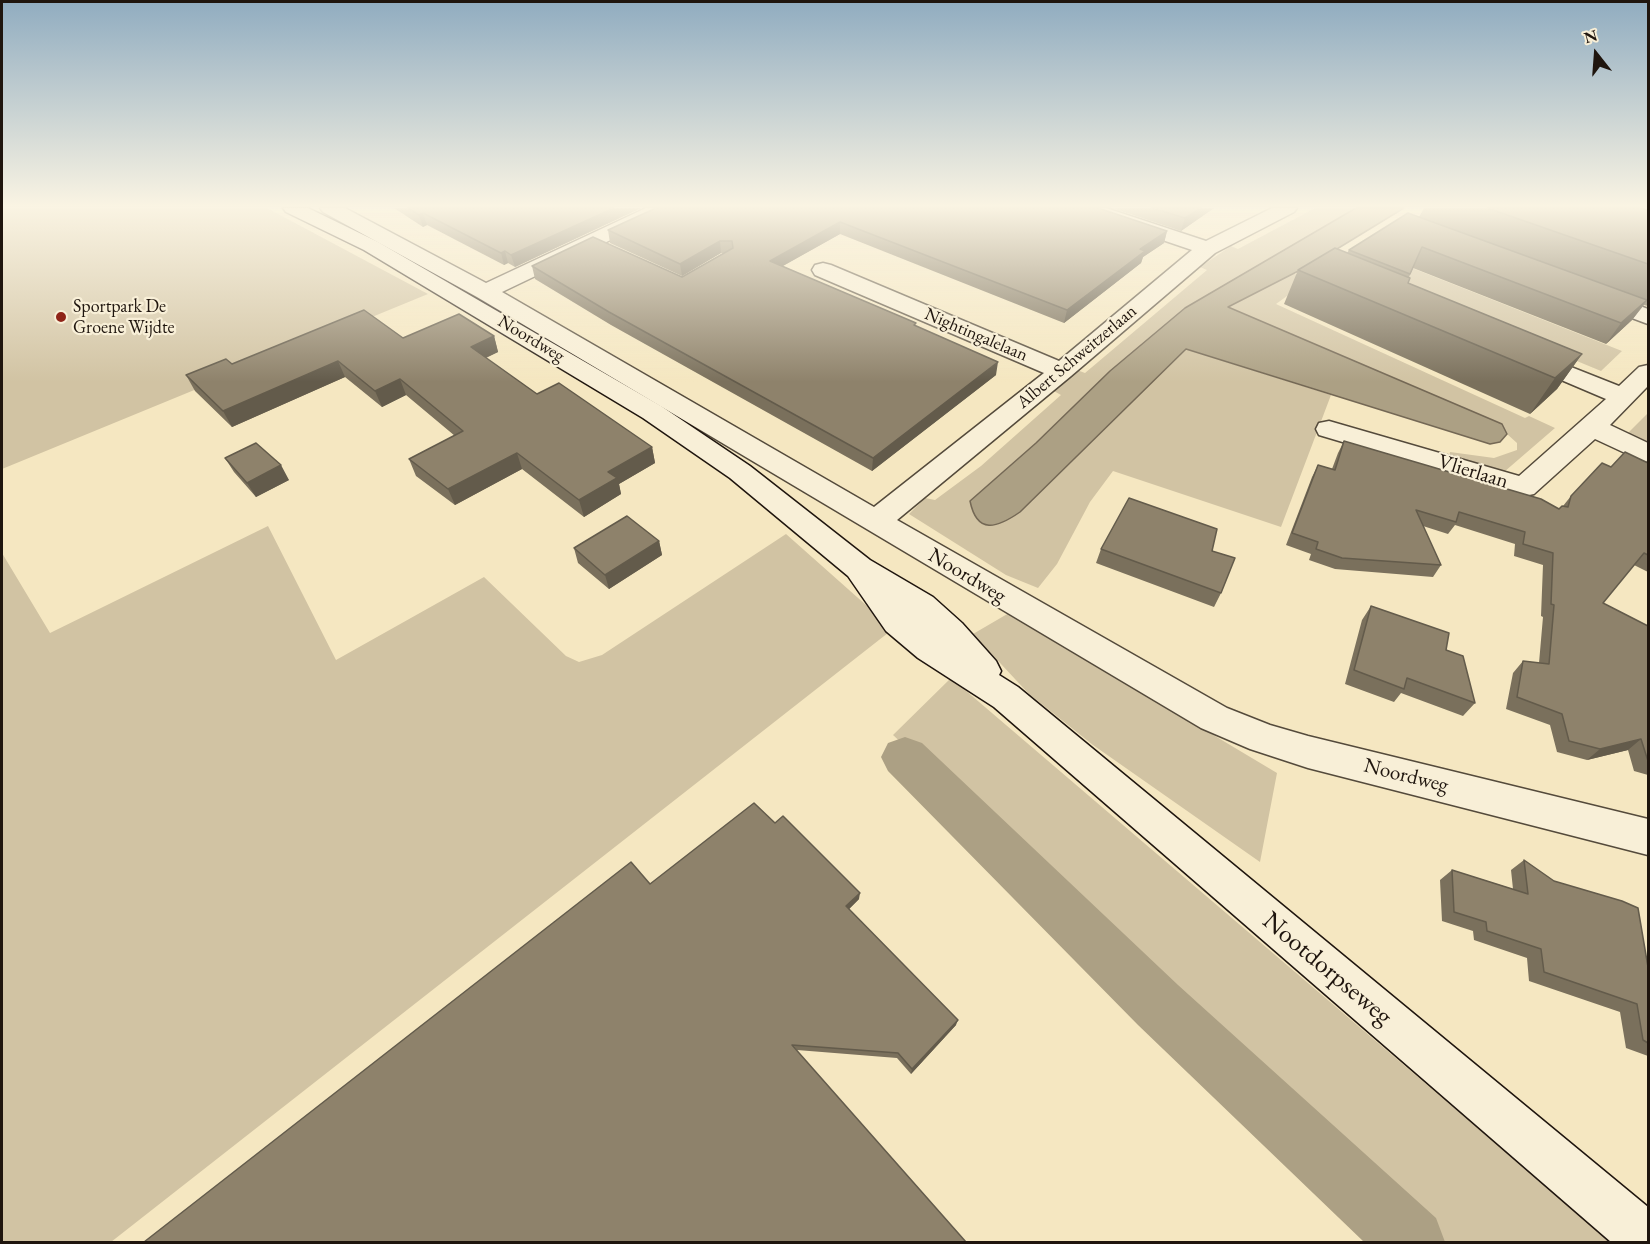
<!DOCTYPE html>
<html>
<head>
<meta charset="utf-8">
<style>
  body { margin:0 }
  #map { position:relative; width:1650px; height:1244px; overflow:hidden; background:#f5e7c1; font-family:"EB Garamond",serif }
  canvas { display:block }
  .frame { position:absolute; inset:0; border:3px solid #1f150e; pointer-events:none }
  .north { position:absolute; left:1566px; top:24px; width:60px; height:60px; -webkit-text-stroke:4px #f8efd7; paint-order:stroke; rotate:343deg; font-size:16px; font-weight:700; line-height:24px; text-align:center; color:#1f150e }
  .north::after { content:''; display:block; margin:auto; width:21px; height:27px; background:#1f150e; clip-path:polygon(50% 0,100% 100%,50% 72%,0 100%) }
</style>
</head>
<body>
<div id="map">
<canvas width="1650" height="1244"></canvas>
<div class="frame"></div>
<div class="north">N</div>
</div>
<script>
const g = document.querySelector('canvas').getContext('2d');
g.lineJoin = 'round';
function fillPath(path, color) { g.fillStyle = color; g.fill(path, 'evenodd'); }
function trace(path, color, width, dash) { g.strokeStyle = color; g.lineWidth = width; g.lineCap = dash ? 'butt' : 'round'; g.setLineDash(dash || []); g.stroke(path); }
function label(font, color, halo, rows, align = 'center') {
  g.font = font + ' "EB Garamond",serif'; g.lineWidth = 4.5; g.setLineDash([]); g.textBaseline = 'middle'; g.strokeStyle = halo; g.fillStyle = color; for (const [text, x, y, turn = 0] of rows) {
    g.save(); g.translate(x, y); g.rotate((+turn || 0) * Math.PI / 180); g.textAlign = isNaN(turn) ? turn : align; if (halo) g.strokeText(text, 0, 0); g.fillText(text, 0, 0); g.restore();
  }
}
const green = new Path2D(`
  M 2,208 L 267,208 L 428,294 L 2,469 Z
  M 1315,208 L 1356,208 L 1185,308 L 1110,371 L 1036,443 L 970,501 L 1061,469 L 1186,349 L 1331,395 L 1281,527 L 1113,471 L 1090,502 L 1057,564 L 1038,588 L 1006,575 L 909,514 L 925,498 L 935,500 L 981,466 L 1061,395 L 1052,390 L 1077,370 L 1085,373 L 1207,270 L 1200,267 L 1231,246 L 1238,249 Z
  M 1364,249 L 1622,351 L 1601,371 L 1342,264 Z
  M 1293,273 L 1309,280 L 1276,304 L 1525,418 L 1529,416 L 1555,428 L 1504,472 L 1449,457 L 1450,452 L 1494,458 L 1517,450 L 1517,443 L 1507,434 L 1502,424 L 1228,307 Z
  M 1648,413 L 1648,449 L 1623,438 Z
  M 268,526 L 336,660 L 484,577 L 566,656 L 579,662 L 602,655 L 786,534 L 893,629 L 111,1242 L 2,1242 L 2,553 L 50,633 Z
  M 1009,613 L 1277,773 L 1260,862 L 1093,745 L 1029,694 L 973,634 Z
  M 951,678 L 1611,1242 L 1445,1242 L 1290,1107 L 893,735 Z`);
const water = new Path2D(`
  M 1356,208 L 1404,208 L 1314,263 L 1228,307 L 1502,424 L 1507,434 L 1500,442 L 1490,444 L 1186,349 L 1020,512 C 997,528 977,535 970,501 L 1036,443 L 1110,371 L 1185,308 Z`);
const canal = new Path2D(`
  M 905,737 L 922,743 L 1178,985 L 1436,1218 L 1445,1242 L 1364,1242 L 1138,1025 L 888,771 L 881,757 L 888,743 Z`);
const minor = new Path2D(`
  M 320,208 L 345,208 L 486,283 L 646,208 L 672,208 L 669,212 L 502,292 L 874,507 L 1044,373 L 815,275 L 812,270 L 815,265 L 823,263 L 831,265 L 1059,361 L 1192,250 L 1080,212 L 1077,208 L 1106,208 L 1206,241 L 1272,208 L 1297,208 L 1294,212 L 1215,253 L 1071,376 L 897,520 L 1227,708 L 1270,725 L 1308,736 L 1648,819 L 1648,855 L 1308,768 L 1250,749 L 1201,728 L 477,297 L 323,212 Z
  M 1597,290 L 1648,309 L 1648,324 L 1589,302 L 1586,297 L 1589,292 Z
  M 1528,350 L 1619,386 L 1639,367 L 1648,365 L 1648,386 L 1610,425 L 1648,443 L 1648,462 L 1638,459 L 1595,439 L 1534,494 L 1524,496 L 1319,435 L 1316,429 L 1319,423 L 1329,421 L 1519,476 L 1606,399 L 1519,362 L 1516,357 L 1519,352 Z`);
const secondary = new Path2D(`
  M 283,208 L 308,208 L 378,242 L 661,406 L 750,466 L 870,560 L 933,597 L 962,623 L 996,661 L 1001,671 L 999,675 L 1018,687 L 1648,1207 L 1648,1242 L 1611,1242 L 994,707 L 918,658 L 886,631 L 848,576 L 730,478 L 643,418 L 364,250 L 286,212 Z`);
const wall = new Path2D(`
  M 394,208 L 641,208 L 515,267 L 508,263 L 504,265 L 427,225 L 423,227 Z
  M 656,208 L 1167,231 L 1164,243 L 1143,257 L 1141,263 L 1064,323 L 840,234 L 783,266 L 916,326 L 996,375 L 872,471 L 611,325 L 535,279 L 532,266 L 682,277 L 724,253 L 721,253 L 682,276 L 610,243 L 608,230 Z
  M 1112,208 L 1214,208 L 1181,231 Z
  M 1424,208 L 1640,208 L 1648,210 L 1648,306 L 1644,305 L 1632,320 L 1606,344 L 1413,268 L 1409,277 L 1408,283 L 1582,354 L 1557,389 L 1530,414 L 1284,304 L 1298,270 L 1347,253 L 1349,250 L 1419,217 Z
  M 494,336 L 498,352 L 486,358 L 537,394 L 652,447 L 655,463 L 619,484 L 621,494 L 584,517 L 522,469 L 455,505 L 416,476 L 409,459 L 455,436 L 406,395 L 382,407 L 345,377 L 232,427 L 195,391 L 186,375 L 232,364 Z
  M 1344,441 L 1559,509 L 1563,506 L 1571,496 L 1611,467 L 1648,463 L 1648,572 L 1634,565 L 1603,603 L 1648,626 L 1648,775 L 1634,771 L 1628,750 L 1587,760 L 1557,752 L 1550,725 L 1506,709 L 1513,673 L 1523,661 L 1539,663 L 1543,617 L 1541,616 L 1543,565 L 1514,556 L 1515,544 L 1455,525 L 1448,534 L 1423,526 L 1441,565 L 1433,577 L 1335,569 L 1309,560 L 1311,554 L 1286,545 L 1312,477 L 1318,465 L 1332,469 L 1338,453 Z
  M 225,458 L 289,480 L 256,497 L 234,472 Z
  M 659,541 L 662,555 L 609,589 L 578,563 L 574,548 Z
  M 1101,549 L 1212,551 L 1221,593 L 1214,607 L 1096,563 Z
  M 1371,606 L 1446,650 L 1475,703 L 1463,716 L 1401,693 L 1394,702 L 1345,684 L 1362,620 Z
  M 1524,860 L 1648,967 L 1648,1056 L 1626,1048 L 1620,1012 L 1529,981 L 1527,958 L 1474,940 L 1473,931 L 1442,921 L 1440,880 L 1452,870 L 1513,889 L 1511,870 Z
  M 650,884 L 859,899 L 849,909 L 956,1025 L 911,1074 L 897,1058 L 797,1050 Z`);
const shadedWall = new Path2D(`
  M 614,208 L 641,208 L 515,267 L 511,255 Z
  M 1201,208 L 1214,208 L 1181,231 L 1185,218 Z
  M 423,213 L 427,225 L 423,227 L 419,215 Z
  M 840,222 L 840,234 L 770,273 L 770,261 Z
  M 1167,231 L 1164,243 L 1143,257 L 1141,263 L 1064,323 L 1067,310 L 1140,249 Z
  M 720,241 L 721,253 L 682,276 L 680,264 Z
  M 505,251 L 508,263 L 504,265 L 501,253 Z
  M 1647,300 L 1632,320 L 1606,344 L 1621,323 Z
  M 494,336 L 498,352 L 476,362 L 471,347 Z
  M 1582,354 L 1557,389 L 1530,414 L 1555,378 Z
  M 338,361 L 345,377 L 232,427 L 223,411 Z
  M 998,362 L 996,375 L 872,471 L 873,458 Z
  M 400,379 L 406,395 L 382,407 L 375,391 Z
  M 652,447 L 655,463 L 619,484 L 621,494 L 584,517 L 579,500 L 608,472 Z
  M 517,453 L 522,469 L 455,505 L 448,489 Z
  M 281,465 L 289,480 L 256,497 L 247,483 Z
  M 659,541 L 662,555 L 609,589 L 605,575 Z
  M 1641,739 L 1628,750 L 1587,760 L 1600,749 Z
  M 860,893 L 859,899 L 846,912 L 846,906 Z
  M 958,1020 L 956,1025 L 911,1074 L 912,1069 Z`);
const building = new Path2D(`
  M 408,208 L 614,208 L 511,255 L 505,251 L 501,253 L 423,213 L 419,215 Z
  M 656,208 L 1098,208 L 1167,231 L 1140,249 L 1145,251 L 1067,310 L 840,222 L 770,261 L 916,323 L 914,325 L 998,362 L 873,458 L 609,312 L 532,266 L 593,237 L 682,277 L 733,248 L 732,241 L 720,241 L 680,264 L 608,230 Z
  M 1152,208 L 1201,208 L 1185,218 Z
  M 1487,208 L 1640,208 L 1648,210 L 1648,264 Z
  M 1408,213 L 1647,300 L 1621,323 L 1422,247 L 1410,274 L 1349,250 Z
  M 1335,248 L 1410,278 L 1408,283 L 1582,354 L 1555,378 L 1298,270 Z
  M 364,310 L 403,338 L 459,314 L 494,336 L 471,347 L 537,394 L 559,383 L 652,447 L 608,472 L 617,478 L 579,500 L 517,453 L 448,489 L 409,459 L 463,431 L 400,379 L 375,391 L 338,361 L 223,411 L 186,375 L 226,359 L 232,364 Z
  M 1344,441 L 1541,499 L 1559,509 L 1562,506 L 1568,507 L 1571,496 L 1602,463 L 1611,467 L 1625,452 L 1648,463 L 1648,555 L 1644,553 L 1603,603 L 1648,626 L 1648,761 L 1641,739 L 1600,749 L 1569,741 L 1562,714 L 1517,697 L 1523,661 L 1549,664 L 1554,605 L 1551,604 L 1553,553 L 1523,544 L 1525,532 L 1459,512 L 1456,522 L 1416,510 L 1441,565 L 1342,558 L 1316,549 L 1318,542 L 1292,533 L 1318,465 L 1335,470 Z
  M 256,443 L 281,465 L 247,483 L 225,458 Z
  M 1129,498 L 1217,529 L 1212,551 L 1235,558 L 1221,593 L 1101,549 Z
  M 627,516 L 659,541 L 605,575 L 574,548 Z
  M 1371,606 L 1449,633 L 1446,650 L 1463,656 L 1475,703 L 1407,678 L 1404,689 L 1354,670 Z
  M 754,803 L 775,823 L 783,816 L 860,893 L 846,906 L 958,1020 L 912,1069 L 898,1053 L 792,1045 L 966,1242 L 144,1242 L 631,862 L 650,884 Z
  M 1524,860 L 1554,881 L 1622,901 L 1638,908 L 1648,967 L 1648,1043 L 1643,1040 L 1637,1004 L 1544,972 L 1541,949 L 1487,931 L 1486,922 L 1454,912 L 1452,870 L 1528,894 Z`);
const markers = [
  [61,317,6,"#8f2418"]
];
const farPoinames = [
  ["Sportpark De",73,307],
  ["Groene Wijdte",73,328]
];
const farStreetnames = [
  ["Nightingalelaan",976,335,23],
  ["Noordweg",531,339,31],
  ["Albert Schweitzerlaan",1077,357,-40]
];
const streetNames = [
  ["Vlierlaan",1473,472,17],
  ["Noordweg",967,576,31],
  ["Noordweg",1406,776,14]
];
const nearStreetnames = [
  ["Nootdorpseweg",1327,969,40]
];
fillPath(green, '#d1c3a3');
fillPath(water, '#aca084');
trace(water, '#746855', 1.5);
fillPath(canal, '#aca084');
trace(minor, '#544a3b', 3);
trace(secondary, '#1f150e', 3);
fillPath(minor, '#f8efd7');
fillPath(secondary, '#f8efd7');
fillPath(wall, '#7a705c');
fillPath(shadedWall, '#635b4b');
fillPath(building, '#8e826b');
trace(building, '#635b4b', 1.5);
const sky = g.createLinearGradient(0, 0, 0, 382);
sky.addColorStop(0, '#90acc0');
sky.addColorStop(0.54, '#faf4e3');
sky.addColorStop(1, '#faf4e300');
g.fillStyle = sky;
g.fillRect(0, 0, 1650, 382);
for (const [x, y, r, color] of markers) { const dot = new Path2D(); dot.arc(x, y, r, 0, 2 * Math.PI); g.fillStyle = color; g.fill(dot); trace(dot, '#f8efd7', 2); }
label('18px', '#1f150e', '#f8efd7', farPoinames, 'left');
label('18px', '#1f150e', '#f8efd7', farStreetnames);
label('21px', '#1f150e', '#f8efd7', streetNames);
label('26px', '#1f150e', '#f8efd7', nearStreetnames);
</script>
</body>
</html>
